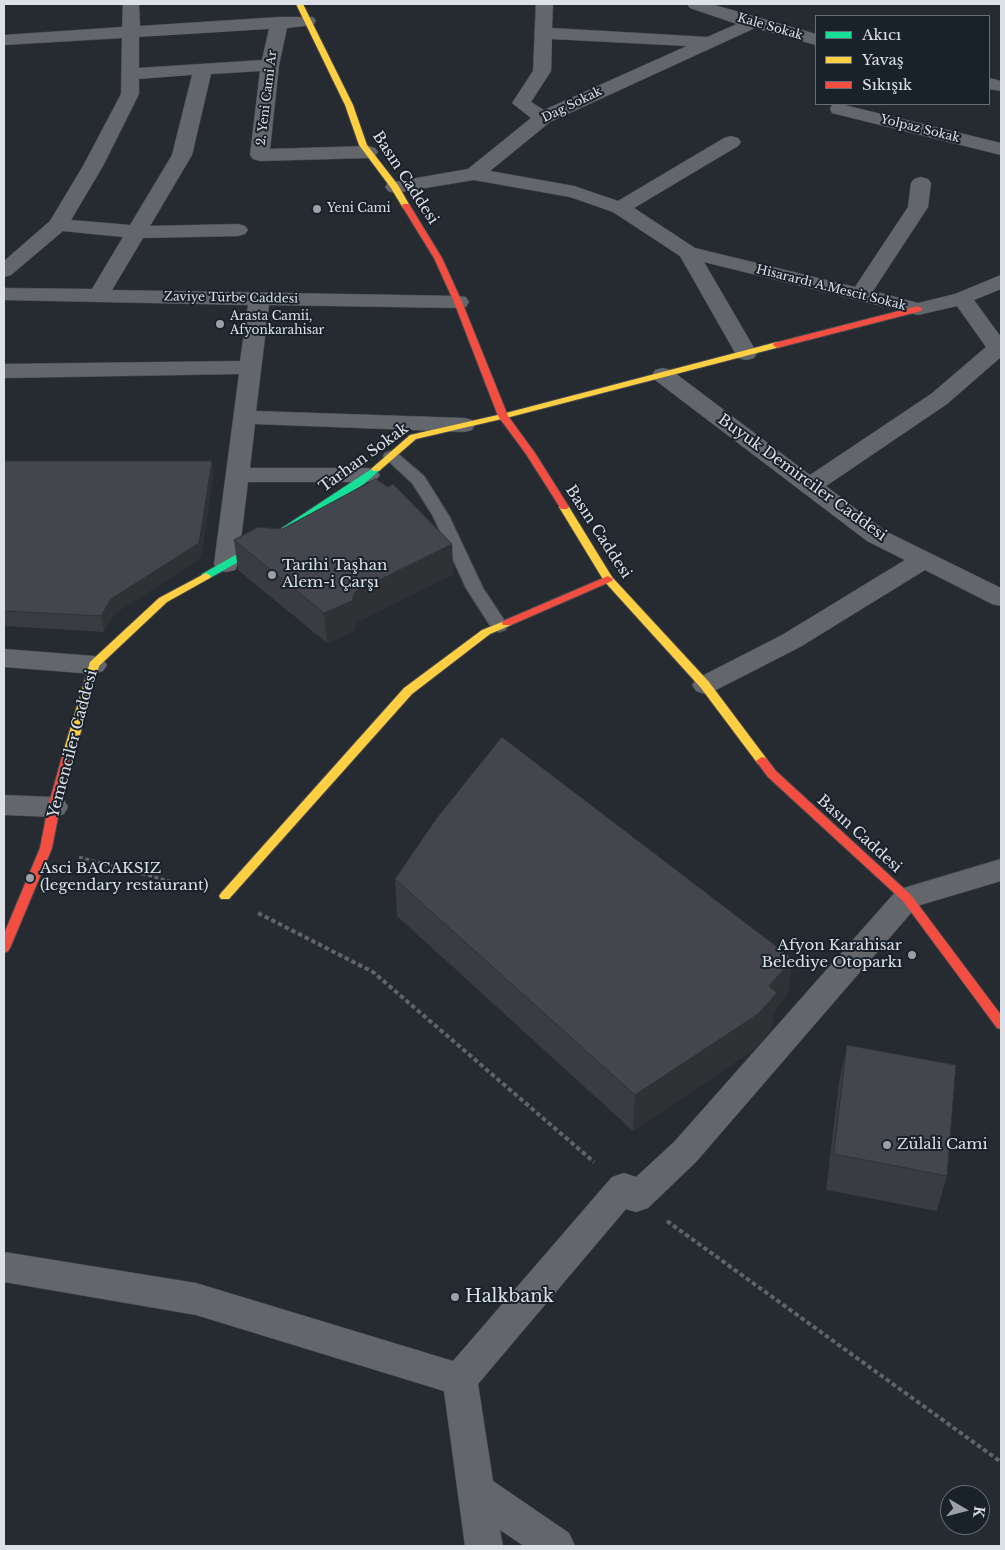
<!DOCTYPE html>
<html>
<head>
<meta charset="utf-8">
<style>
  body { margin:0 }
  #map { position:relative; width:1005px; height:1550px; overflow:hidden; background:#262b31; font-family:"Libre Baskerville",serif }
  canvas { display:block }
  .frame { position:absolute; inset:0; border:5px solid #dce1e8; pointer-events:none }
  .legend { position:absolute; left:815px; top:15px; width:175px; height:90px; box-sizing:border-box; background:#19212b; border:1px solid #676e77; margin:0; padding:6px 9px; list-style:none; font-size:15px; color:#dce1e8 }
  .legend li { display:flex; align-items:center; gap:10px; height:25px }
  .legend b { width:25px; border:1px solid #676e77 }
  .north { position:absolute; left:940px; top:1485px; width:50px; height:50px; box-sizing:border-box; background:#19212b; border:1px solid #676e77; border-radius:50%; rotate:98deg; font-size:14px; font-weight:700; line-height:20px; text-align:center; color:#dce1e8 }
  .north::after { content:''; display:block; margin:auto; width:18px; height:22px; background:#9ca1a8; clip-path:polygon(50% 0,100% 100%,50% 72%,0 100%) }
</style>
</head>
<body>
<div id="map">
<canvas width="1005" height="1550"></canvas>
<div class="frame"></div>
<ul class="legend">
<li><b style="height:6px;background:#16e098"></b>Akıcı</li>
<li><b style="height:6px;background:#ffcf43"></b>Yavaş</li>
<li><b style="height:6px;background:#f24e42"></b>Sıkışık</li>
</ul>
<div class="north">K</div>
</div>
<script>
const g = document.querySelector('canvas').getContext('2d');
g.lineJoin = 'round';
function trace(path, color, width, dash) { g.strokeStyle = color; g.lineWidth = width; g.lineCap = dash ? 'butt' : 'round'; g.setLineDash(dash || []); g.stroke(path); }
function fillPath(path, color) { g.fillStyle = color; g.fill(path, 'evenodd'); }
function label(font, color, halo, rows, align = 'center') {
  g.font = font + ' "Libre Baskerville",serif'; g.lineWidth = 4; g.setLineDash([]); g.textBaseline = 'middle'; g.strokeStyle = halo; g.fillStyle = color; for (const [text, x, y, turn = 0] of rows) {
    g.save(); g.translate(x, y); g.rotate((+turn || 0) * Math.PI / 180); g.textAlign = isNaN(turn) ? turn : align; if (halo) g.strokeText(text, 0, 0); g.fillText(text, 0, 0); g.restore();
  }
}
const pathFar1 = new Path2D(`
  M 79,857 L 192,887`);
const path = new Path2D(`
  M 258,913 L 373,972 L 594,1162
  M 667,1221 L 1001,1462`);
const lane = new Path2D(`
  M 391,451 L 397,453 L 424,476 L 449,516 L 483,588 L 508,626 L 505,630 L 499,632 L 493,630 L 466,588 L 433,516 L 412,483 L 383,456 L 385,453 Z`);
const street = new Path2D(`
  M 123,4 L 139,4 L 140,26 L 279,17 L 313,17 L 316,21 L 313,25 L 287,28 L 279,65 L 270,149 L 368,146 L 375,148 L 378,152 L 375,156 L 368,158 L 260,161 L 253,159 L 250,155 L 260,71 L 211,74 L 192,155 L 150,226 L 238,224 L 245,226 L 248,230 L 245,234 L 238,236 L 143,238 L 112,290 L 458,296 L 466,297 L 469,302 L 466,307 L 458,308 L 269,305 L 256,411 L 464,418 L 472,420 L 475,425 L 472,430 L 464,432 L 255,424 L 250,468 L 368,468 L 376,470 L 380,475 L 376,480 L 368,482 L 248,482 L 238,564 L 235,570 L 226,572 L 217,570 L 214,564 L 239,374 L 4,378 L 4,364 L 240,361 L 248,305 L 4,300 L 4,288 L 92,289 L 123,237 L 63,231 L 11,275 L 4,277 L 4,261 L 50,221 L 83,166 L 121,94 L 122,38 L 4,45 L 4,35 L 122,27 ZM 269,29 L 262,60 L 139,68 L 139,37 ZM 192,75 L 172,155 L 130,225 L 71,220 L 103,166 L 139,94 L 139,79 Z
  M 536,4 L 553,4 L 552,28 L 707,37 L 737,24 L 690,8 L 687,4 L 711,4 L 816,34 L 816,45 L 755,28 L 550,122 L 490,171 L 574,186 L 618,201 L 724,138 L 731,136 L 738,138 L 741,142 L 738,146 L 634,208 L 695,248 L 855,287 L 908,207 L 911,183 L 914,179 L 921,177 L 928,179 L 931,183 L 928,207 L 873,291 L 918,303 L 955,294 L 1001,275 L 1001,289 L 974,300 L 1001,337 L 1001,357 L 947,404 L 826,486 L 885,531 L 1001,588 L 1001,606 L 992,604 L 925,570 L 800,647 L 714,691 L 705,694 L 696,691 L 692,685 L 696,679 L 782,635 L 905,560 L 867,541 L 655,380 L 652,375 L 655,370 L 663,368 L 671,370 L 810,475 L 931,394 L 986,347 L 957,306 L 918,315 L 704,262 L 757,353 L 754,358 L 746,360 L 738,358 L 680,256 L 613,212 L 570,197 L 474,180 L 395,193 L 388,191 L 385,187 L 388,183 L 468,169 L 531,118 L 512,103 L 533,71 ZM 552,39 L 687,46 L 544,110 L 531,102 L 551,71 Z
  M 989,78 L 1001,81 L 1001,91 L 989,89 Z
  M 840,104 L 1001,143 L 1001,155 L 832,113 L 830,109 L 832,105 Z
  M 4,649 L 94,656 L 103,659 L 107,665 L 103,671 L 94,674 L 4,667 Z
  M 4,795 L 54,797 L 64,800 L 68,807 L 64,814 L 54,817 L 4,815 Z
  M 1001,859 L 1001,881 L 917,906 L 696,1162 L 648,1208 L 636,1212 L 626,1209 L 478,1384 L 493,1481 L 569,1533 L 575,1546 L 524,1546 L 500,1530 L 503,1546 L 465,1546 L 444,1391 L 196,1315 L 4,1282 L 4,1252 L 196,1283 L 453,1361 L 612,1177 L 624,1173 L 636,1177 L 674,1142 L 897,890 Z`);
const fast = new Path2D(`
  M 376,466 L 381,469 L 364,484 L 284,536 L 210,578 L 202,578 L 201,576 L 202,574 L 276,532 Z`);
const slow = new Path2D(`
  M 296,4 L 303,4 L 353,105 L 367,145 L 398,185 L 410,206 L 409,208 L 403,208 L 391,188 L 359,145 L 345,105 Z
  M 777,342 L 780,343 L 780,347 L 506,418 L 416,439 L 379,471 L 373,471 L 371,469 L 410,435 L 502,414 Z
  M 564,504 L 569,507 L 612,577 L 709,682 L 766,758 L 768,761 L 766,764 L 758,764 L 701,688 L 604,581 L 559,507 Z
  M 206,573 L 211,576 L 210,578 L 167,602 L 99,666 L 75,753 L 73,756 L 65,756 L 63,753 L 90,662 L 159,598 Z
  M 507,620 L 511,621 L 512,623 L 511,625 L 490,634 L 412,694 L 229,899 L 221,899 L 219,896 L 221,893 L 404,688 L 482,630 Z`);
const jam = new Path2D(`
  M 403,204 L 409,204 L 442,258 L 462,302 L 508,416 L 535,453 L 569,507 L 567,509 L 561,509 L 526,454 L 498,416 L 454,302 L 434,258 L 402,206 Z
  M 918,306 L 922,309 L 921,311 L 777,348 L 773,345 L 774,343 Z
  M 608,576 L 613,579 L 612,581 L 511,625 L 503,625 L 502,623 L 503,621 Z
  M 69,749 L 75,753 L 60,807 L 52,848 L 10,948 L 8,951 L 4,953 L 4,934 L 40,848 L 48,807 L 63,753 Z
  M 762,757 L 766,758 L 776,771 L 911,895 L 1001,1015 L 1001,1029 L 997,1028 L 903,901 L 768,777 L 756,761 Z`);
const wall = new Path2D(`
  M 4,461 L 212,461 L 213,476 L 201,558 L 114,614 L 104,632 L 4,626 Z
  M 234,540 L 452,544 L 453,574 L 357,622 L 354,631 L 327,643 L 238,570 Z
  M 395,879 L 793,959 L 787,996 L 774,1011 L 771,1030 L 753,1050 L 633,1131 L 397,916 Z
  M 847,1045 L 947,1176 L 937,1211 L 826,1190 L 839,1082 Z`);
const shadedWall = new Path2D(`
  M 212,461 L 213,476 L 201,558 L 114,614 L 104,632 L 101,616 L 111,599 Z
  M 452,544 L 453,574 L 357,622 L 354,631 L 327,643 L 324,613 L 355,592 Z
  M 793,959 L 787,996 L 774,1011 L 771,1030 L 753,1050 L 633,1131 L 635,1095 L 769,986 Z`);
const building = new Path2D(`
  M 4,461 L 212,461 L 199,543 L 111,599 L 101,616 L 4,611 Z
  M 376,479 L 388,487 L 393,484 L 452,544 L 355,592 L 352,601 L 324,613 L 234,540 L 258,527 L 282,529 Z
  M 502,737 L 793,959 L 769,986 L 777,993 L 758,1014 L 635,1095 L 395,879 L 436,819 Z
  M 847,1045 L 956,1065 L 947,1176 L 834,1154 Z`);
const markers = [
  [317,209,5,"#9ca1a8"],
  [220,324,5,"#9ca1a8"],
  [272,575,5,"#9ca1a8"],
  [30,878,5,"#9ca1a8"],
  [912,955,5,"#9ca1a8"],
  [887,1145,5,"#9ca1a8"],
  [455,1297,5,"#9ca1a8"]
];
const farStreetnames = [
  ["Kale Sokak",770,27,16],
  ["2. Yeni Cami Ar",267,98,-83],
  ["Dag Sokak",572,105,-26],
  ["Yolpaz Sokak",920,129,14],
  ["Hisarardı A.Mescit Sokak",831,288,14],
  ["Zaviye Türbe Caddesi",231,298,1]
];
const farPoinames = [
  ["Yeni Cami",327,209],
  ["Arasta Camii,",230,317],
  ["Afyonkarahisar",230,331]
];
const streetNames = [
  ["Basın Caddesi",405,178,57],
  ["Tarhan Sokak",364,458,-36],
  ["Buyuk Demirciler Caddesi",802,478,36],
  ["Basın Caddesi",598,532,57],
  ["Yemenciler Caddesi",73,744,-75],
  ["Basın Caddesi",859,834,42]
];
const poiNames = [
  ["Tarihi Taşhan",282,566],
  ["Alem-i Çarşı",282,583],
  ["Asci BACAKSIZ",40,869],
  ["(legendary restaurant)",40,886],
  ["Afyon Karahisar",902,946,"right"],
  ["Belediye Otoparkı",902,963,"right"],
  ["Zülali Cami",897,1145]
];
const nearPoinames = [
  ["Halkbank",465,1297]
];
trace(lane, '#45494e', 2);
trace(street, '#45494e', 1);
trace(fast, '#45494e', 2);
trace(slow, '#45494e', 2);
trace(jam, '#45494e', 2);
trace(pathFar1, '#606367', 3, [4, 2.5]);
trace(path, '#606367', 4, [4.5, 3]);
fillPath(lane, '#63676c');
fillPath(street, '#63676c');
fillPath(fast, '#16e098');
fillPath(slow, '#ffcf43');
fillPath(jam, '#f24e42');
fillPath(wall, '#3a3c41');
fillPath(shadedWall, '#2f3135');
fillPath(building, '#43464c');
trace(building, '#2f3135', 1);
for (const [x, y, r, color] of markers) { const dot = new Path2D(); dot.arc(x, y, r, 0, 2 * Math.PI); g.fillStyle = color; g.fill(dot); trace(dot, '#19212b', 2); }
label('12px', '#dce1e8', '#19212b', farStreetnames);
label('12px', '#dce1e8', '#19212b', farPoinames, 'left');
label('15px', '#dce1e8', '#19212b', streetNames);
label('15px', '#dce1e8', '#19212b', poiNames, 'left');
label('18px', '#dce1e8', '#19212b', nearPoinames, 'left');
</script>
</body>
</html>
